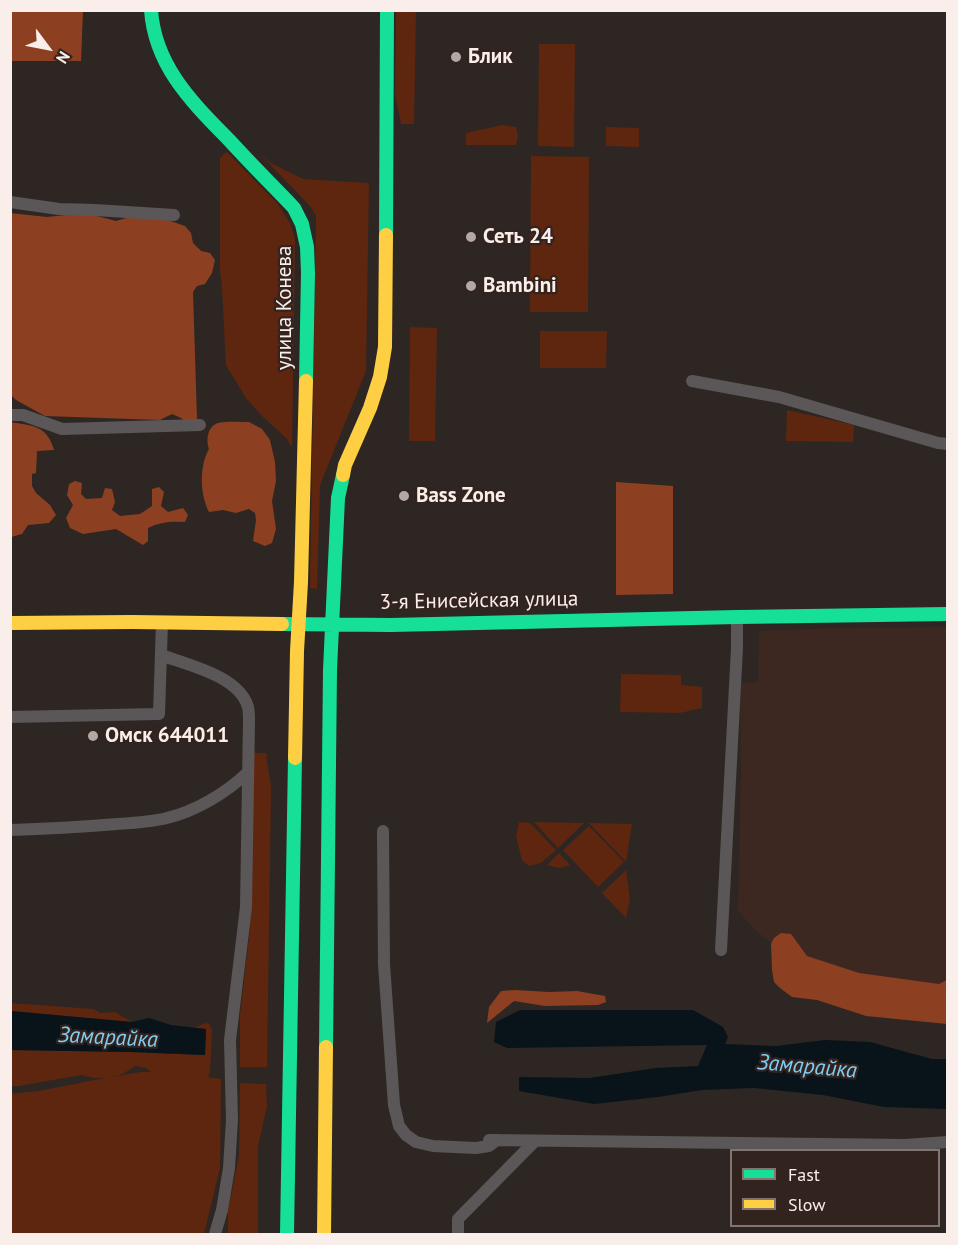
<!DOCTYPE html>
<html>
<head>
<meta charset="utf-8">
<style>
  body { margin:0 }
  #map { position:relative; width:958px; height:1245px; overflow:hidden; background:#2e2623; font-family:"PT Sans",sans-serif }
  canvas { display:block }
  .frame { position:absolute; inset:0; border:12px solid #f9eeea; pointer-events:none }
  .legend { position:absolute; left:730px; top:1149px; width:210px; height:78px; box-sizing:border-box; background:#33231e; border:2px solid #827470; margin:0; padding:8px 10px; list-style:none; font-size:18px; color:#f9eeea }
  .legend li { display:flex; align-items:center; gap:12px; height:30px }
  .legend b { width:30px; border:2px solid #827470 }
  .north { position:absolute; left:18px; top:18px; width:60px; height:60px; -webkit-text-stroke:4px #33231e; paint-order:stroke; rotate:122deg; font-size:16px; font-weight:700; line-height:24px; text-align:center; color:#f9eeea }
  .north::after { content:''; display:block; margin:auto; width:21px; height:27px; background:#f9eeea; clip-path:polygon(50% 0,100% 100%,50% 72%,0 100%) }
</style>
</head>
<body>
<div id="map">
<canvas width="958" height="1245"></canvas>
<div class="frame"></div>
<ul class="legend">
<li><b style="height:8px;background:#16e098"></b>Fast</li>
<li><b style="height:8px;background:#ffcf43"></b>Slow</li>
</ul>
<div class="north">N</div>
</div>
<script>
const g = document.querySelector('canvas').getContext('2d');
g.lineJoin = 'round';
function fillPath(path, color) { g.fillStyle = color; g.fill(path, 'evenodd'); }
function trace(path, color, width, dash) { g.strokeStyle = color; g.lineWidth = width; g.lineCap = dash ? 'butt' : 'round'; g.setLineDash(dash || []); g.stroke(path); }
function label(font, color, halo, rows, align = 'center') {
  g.font = font + ' "PT Sans",sans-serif'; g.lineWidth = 4.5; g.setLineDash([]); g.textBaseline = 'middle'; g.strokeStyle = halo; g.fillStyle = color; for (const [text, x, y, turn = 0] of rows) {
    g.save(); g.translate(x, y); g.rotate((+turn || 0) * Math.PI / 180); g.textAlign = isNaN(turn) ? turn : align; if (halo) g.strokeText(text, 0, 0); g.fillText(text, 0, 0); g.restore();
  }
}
const built = new Path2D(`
  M 947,627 L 947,988 L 871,984 L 779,949 L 756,931 L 738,911 L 741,770 L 740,683 L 758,682 L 759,631 L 832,628 Z`);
const green = new Path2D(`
  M 396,11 L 416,11 L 414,124 L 401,124 L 395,94 Z
  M 539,44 L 575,44 L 574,147 L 538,146 Z
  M 502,125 L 516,127 L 518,136 L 516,145 L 466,145 L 466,133 Z
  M 606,127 L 639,128 L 639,147 L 606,146 Z
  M 227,152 L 278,204 L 290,223 L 295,238 L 292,448 L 287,439 L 261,415 L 246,398 L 226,365 L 222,288 L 220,269 L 220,158 Z
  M 258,152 L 269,162 L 303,179 L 369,183 L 366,371 L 320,485 L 317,589 L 310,588 L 316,216 L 311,207 Z
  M 531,156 L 589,157 L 588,312 L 530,312 Z
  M 410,327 L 437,328 L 435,441 L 409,441 Z
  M 540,331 L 607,331 L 606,368 L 540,368 Z
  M 787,410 L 854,425 L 853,442 L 786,441 Z
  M 621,674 L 681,675 L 681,685 L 702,687 L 702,708 L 680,713 L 620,712 Z
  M 254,753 L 266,753 L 271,788 L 267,1067 L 240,1067 L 240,1015 L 250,929 Z
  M 519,822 L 530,823 L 556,850 L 541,863 L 529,866 L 522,860 L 516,836 Z
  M 534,822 L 584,823 L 558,848 Z
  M 589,823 L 632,824 L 626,862 Z
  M 589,826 L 624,862 L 598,887 L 563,850 Z
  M 559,853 L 570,865 L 559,868 L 547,865 Z
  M 626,870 L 630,899 L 626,918 L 602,893 Z
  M 10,1003 L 93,1009 L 101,1013 L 115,1012 L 132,1022 L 11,1011 Z
  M 205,1023 L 209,1024 L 212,1030 L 210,1072 L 208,1077 L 221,1079 L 220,1168 L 204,1234 L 11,1234 L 10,1094 L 39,1091 L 105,1078 L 94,1078 L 81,1075 L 19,1086 L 11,1086 L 11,1050 L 131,1052 L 205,1055 L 206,1029 L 194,1028 ZM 135,1066 L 146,1068 L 151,1072 L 141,1072 L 111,1077 L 123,1074 Z
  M 240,1083 L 266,1084 L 267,1106 L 258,1146 L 258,1234 L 228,1234 L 228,1211 L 239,1156 Z`);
const forest = new Path2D(`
  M 11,10 L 83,11 L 81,61 L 11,61 Z
  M 10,213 L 47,217 L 85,213 L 116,221 L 133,216 L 162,218 L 185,226 L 191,233 L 193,243 L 201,251 L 210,253 L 215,260 L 212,273 L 205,284 L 197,286 L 193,292 L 197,419 L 189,424 L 181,418 L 172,414 L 160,420 L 45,416 L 16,400 L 10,394 Z
  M 10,422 C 33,426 47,425 54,450 L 37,451 L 36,473 L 32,474 L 32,486 L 36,493 L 50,505 L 56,515 L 49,523 L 28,525 L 22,534 L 11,537 Z
  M 249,422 L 262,429 L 270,440 L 275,462 L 276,481 L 272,501 L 276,529 L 272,543 L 265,546 L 253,541 L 256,520 L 255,513 L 249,509 L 236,513 L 223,510 L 209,512 C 200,495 199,466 209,449 C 206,440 207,427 218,423 C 226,421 241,422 249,422 Z
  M 75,481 L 82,483 L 81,494 L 86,499 L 102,498 L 105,488 L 112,489 L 115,502 L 112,510 L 120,516 L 140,514 L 152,506 L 152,489 L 159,487 L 164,492 L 161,506 L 168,512 L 183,508 L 188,515 L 185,522 C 171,521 160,522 148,528 L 148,541 L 143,545 L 116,529 L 83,534 L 70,528 L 66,518 L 73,505 L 67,495 L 69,484 Z
  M 616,482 L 673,486 L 673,594 L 616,595 Z
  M 781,933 L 791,934 L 807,956 L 859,973 L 939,984 L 947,980 L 947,1024 L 866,1016 L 817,1000 L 792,997 L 780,988 L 774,982 L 772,970 L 771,944 L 774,938 Z
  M 515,990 L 549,992 L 577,991 L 605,996 L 606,1002 L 598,1005 L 545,1006 L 514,1001 L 487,1023 L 489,1007 L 501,991 Z`);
const water = new Path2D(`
  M 520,1010 L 693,1010 L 723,1027 L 728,1037 L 725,1044 L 776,1046 L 825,1040 L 870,1042 L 932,1059 L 947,1059 L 947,1109 L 884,1107 L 823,1095 L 754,1088 L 702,1090 L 658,1097 L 594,1104 L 519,1091 L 519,1077 L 589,1078 L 656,1068 L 698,1066 L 707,1045 L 507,1048 L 494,1042 L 496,1022 Z
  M 11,1011 L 132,1022 L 149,1018 L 171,1025 L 206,1029 L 205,1055 L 131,1052 L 11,1050 Z`);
const street = new Path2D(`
  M 10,202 L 59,209 L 95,210 L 174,215
  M 692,381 L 779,397 L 938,443 L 948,444
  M 10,415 L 23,415 L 62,429 L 200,425
  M 161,655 C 188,665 239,676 248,707 C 249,711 249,716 249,721 L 246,907 L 230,1040 L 232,1120 L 229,1168 L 222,1210 L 215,1234
  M 10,717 L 159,714 L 162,622
  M 10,830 C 46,829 81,827 117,824 C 133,823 151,822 167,818 C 196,811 226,793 247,773
  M 383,831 L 384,964 L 394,1105 L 399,1126 L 406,1135 L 416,1142 L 433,1146 L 476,1148 L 489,1146 L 497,1140
  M 721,950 L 737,648 L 737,617
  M 489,1140 L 905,1145 L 948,1142
  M 458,1234 L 458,1219 L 535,1141`);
const fast = new Path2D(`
  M 151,10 C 155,67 193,103 230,141 C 251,164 273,186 294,208 L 302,224 L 307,247 L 308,273 L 306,381
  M 386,235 L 387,10
  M 282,624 L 391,625 L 737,617 L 948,614
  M 326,1047 L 330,670 L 338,498 L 343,475
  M 287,1234 L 295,758`);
const slow = new Path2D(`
  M 343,475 L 345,465 L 370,408 L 380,377 L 385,347 L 386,235
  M 10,623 L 132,622 L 282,624
  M 295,758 L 297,651 L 301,582 L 306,381
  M 324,1234 L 326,1047`);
const markers = [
  [456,57,6,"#b2a8a4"],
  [471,237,6,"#b2a8a4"],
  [471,286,6,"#b2a8a4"],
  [404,496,6,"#b2a8a4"],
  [93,736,6,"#b2a8a4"]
];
const poiNames = [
  ["Блик",468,57],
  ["Сеть 24",483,237],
  ["Bambini",483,286],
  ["Bass Zone",416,496],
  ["Омск 644011",105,736]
];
const streetNames = [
  ["улица Конева",285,308,-90],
  ["3-я Енисейская улица",479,601,-1]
];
const waterNames = [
  ["Замарайка",108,1038,3],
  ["Замарайка",807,1067,5]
];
fillPath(built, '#3c2820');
fillPath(green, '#5e260e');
fillPath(forest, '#8c4021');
fillPath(water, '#08141a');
trace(street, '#5b5758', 12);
trace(fast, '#16e098', 14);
trace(slow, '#ffcf43', 14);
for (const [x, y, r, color] of markers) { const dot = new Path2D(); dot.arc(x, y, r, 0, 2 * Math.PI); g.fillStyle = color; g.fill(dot); trace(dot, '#33231e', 2); }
label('bold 21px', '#f9eeea', '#33231e', poiNames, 'left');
label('21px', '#f9eeea', '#33231e', streetNames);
label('italic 22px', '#7fcdf3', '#33231e', waterNames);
</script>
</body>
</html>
